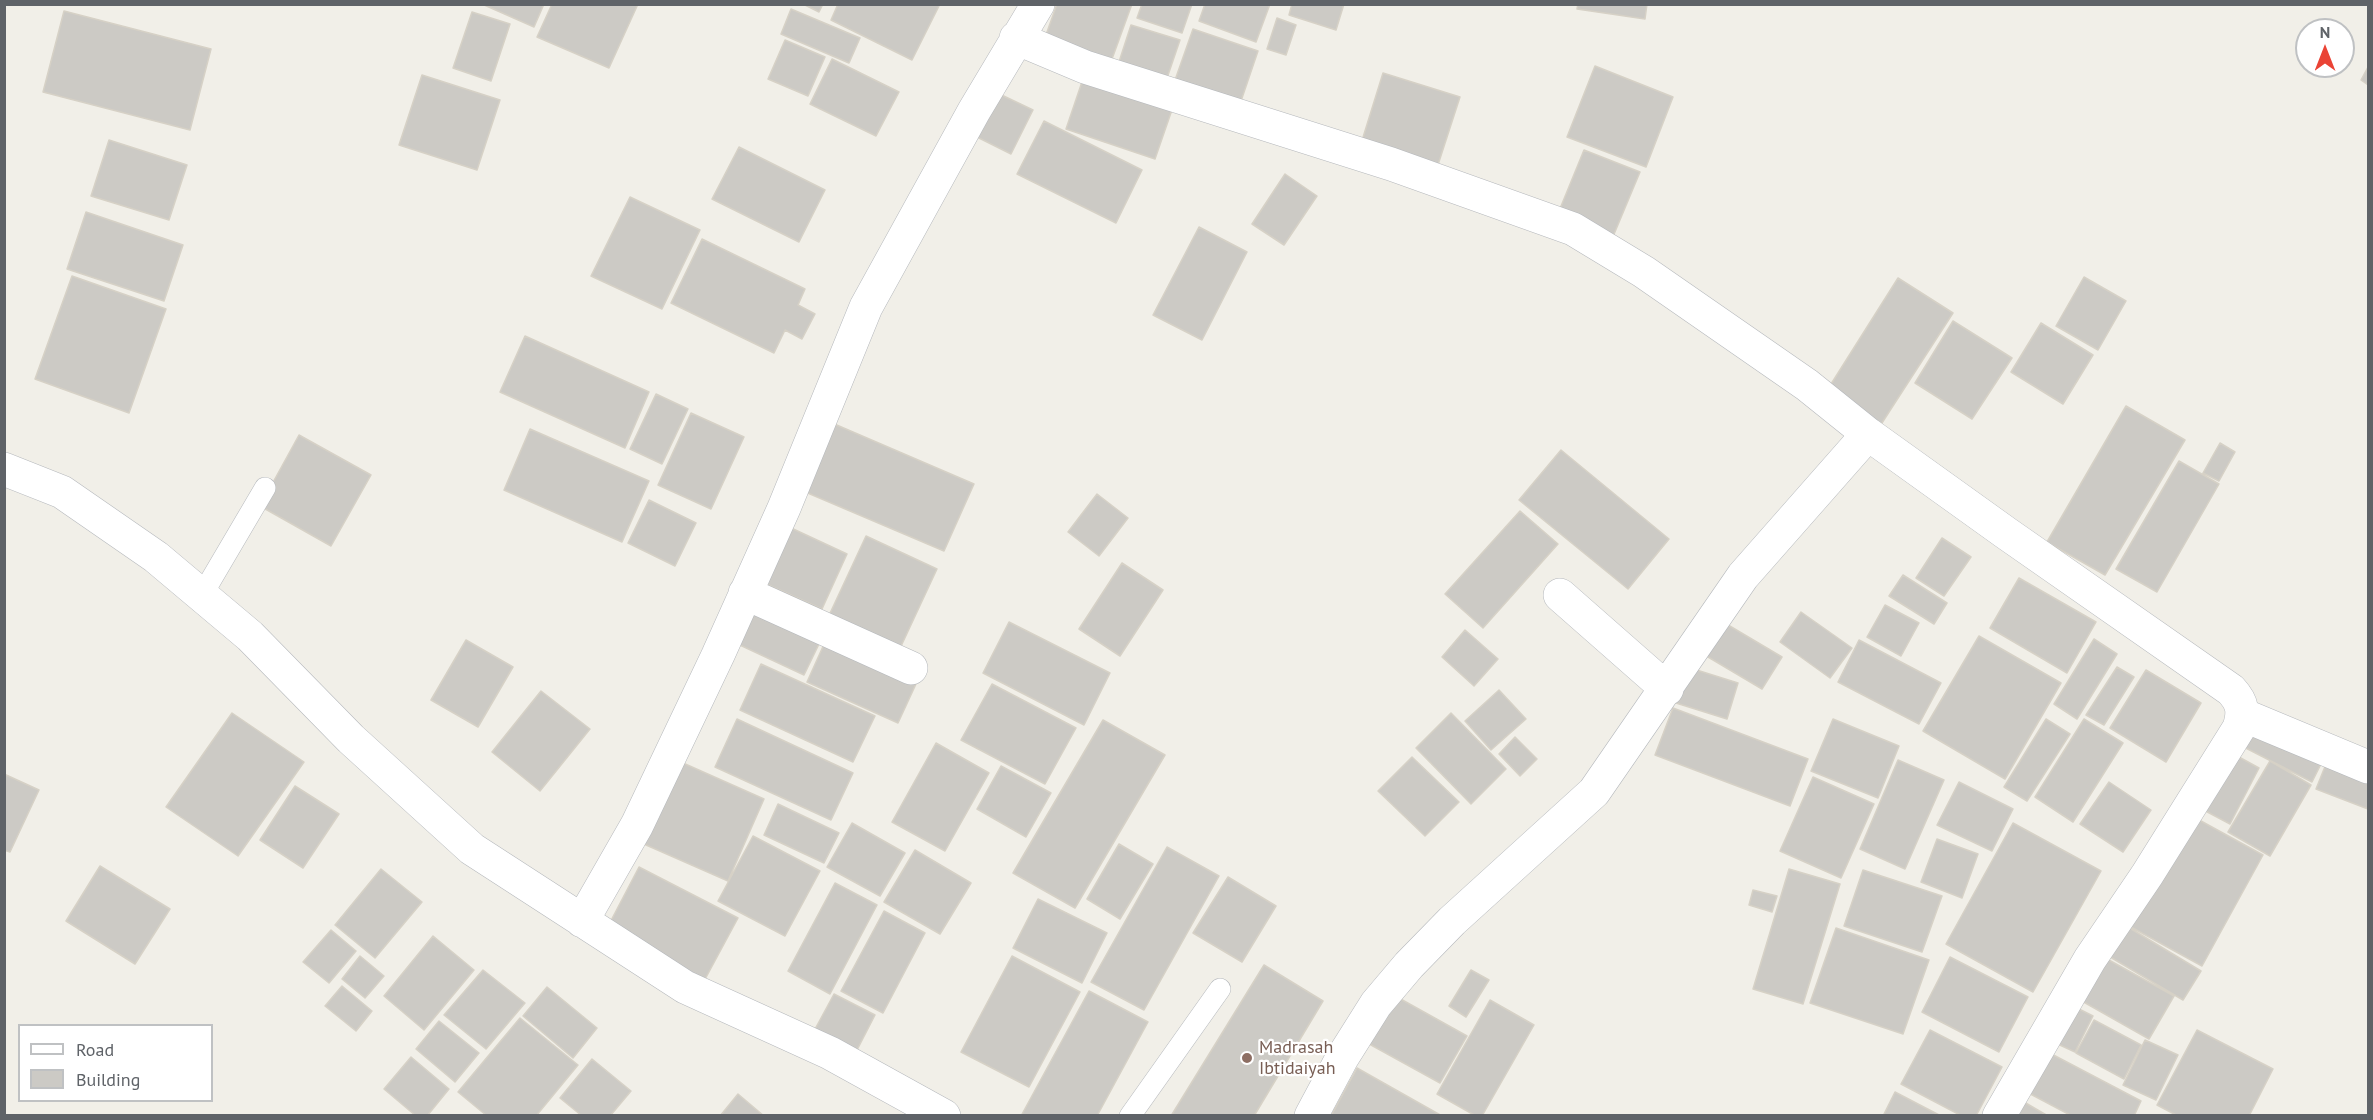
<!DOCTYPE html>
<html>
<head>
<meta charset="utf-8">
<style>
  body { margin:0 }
  #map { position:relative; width:2373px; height:1120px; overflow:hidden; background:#f1efe8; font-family:"PT Sans",sans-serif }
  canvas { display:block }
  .frame { position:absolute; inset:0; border:6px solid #5f6368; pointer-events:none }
  .legend { position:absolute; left:18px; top:1024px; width:195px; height:78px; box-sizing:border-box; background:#fff; border:2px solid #bfc1c3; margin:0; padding:8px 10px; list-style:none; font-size:18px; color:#5f6368 }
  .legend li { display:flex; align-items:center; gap:12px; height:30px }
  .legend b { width:30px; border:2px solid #bfc1c3 }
  .north { position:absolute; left:2295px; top:18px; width:60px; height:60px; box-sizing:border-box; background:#fff; border:2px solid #bfc1c3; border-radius:50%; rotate:0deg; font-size:16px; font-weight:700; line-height:24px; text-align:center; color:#5f6368 }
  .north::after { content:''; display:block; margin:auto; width:21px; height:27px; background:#ea4335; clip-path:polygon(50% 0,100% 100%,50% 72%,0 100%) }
</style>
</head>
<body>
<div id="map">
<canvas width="2373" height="1120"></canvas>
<div class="frame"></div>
<ul class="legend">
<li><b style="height:8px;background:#fff"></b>Road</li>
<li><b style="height:16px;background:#cccac5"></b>Building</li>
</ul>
<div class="north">N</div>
</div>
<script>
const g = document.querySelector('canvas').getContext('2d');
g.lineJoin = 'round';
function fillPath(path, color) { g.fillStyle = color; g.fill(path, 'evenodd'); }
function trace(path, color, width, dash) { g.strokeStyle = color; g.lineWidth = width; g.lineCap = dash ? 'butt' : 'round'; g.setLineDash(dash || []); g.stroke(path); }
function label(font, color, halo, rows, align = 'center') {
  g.font = font + ' "PT Sans",sans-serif'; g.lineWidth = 4.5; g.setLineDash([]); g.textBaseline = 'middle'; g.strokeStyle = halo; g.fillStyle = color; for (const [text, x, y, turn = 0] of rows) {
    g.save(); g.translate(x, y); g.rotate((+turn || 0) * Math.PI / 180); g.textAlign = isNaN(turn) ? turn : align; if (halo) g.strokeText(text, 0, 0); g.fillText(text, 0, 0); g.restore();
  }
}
const building = new Path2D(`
  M 482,4 L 544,4 L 534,27 Z
  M 552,4 L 638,4 L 609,68 L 537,37 Z
  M 803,4 L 823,4 L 819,12 Z
  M 838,4 L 940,4 L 912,60 L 831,20 Z
  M 1057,4 L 1132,4 L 1108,70 L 1042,46 Z
  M 1142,4 L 1192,4 L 1182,33 L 1137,18 Z
  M 1205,4 L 1270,4 L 1256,42 L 1199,21 Z
  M 1292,4 L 1344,4 L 1336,30 L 1289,15 Z
  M 1578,4 L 1647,4 L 1645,19 L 1577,9 Z
  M 791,9 L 860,38 L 849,63 L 781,34 Z
  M 64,11 L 211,49 L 190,130 L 43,92 Z
  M 472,12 L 510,24 L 491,81 L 453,68 Z
  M 1277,18 L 1296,25 L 1286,55 L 1267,49 Z
  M 1131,25 L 1180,40 L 1165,84 L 1117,68 Z
  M 1193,29 L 1258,51 L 1240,104 L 1174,83 Z
  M 785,40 L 825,57 L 808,96 L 768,79 Z
  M 832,59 L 899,92 L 876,136 L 810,104 Z
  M 1595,66 L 1673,97 L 1646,167 L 1567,137 Z
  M 2368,67 L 2368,85 L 2361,80 Z
  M 1085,73 L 1174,104 L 1155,159 L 1066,129 Z
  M 1383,73 L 1460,97 L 1436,171 L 1360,147 Z
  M 422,75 L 500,100 L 477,170 L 399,145 Z
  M 989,89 L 1033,110 L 1011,154 L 967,132 Z
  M 1044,121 L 1142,170 L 1116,223 L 1017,174 Z
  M 109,140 L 187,165 L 169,220 L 91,196 Z
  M 739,147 L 825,190 L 799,242 L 712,199 Z
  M 1584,150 L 1640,172 L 1612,239 L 1557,216 Z
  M 1285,174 L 1317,196 L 1284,245 L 1252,224 Z
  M 630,197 L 700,230 L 662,309 L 591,276 Z
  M 86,212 L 183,245 L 164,301 L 67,269 Z
  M 1199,227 L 1247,252 L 1202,340 L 1153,315 Z
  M 702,239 L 805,289 L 798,305 L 815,314 L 802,339 L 785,330 L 774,353 L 671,303 Z
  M 72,276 L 166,309 L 129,413 L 35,379 Z
  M 2084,277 L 2126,301 L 2098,350 L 2056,326 Z
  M 1898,278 L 1953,313 L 1880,426 L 1826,392 Z
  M 1953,321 L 2012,358 L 1972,419 L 1915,383 Z
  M 2041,323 L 2093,355 L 2063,404 L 2011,372 Z
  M 525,336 L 649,392 L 625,448 L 500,392 Z
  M 656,394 L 688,409 L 662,464 L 630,449 Z
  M 2126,406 L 2185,440 L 2105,575 L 2047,542 Z
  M 691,413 L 744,437 L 711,509 L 658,485 Z
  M 832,423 L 974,484 L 944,551 L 803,491 Z
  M 530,429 L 649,481 L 622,542 L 504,490 Z
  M 299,435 L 371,475 L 331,546 L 260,506 Z
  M 2220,443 L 2235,452 L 2219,481 L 2203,473 Z
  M 1561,450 L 1669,539 L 1628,589 L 1519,500 Z
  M 2179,461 L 2219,484 L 2157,592 L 2116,569 Z
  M 1097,494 L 1128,518 L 1099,556 L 1068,532 Z
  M 649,500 L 696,523 L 675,566 L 628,543 Z
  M 1520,511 L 1558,544 L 1483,628 L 1445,594 Z
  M 789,527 L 847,554 L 822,609 L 764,583 Z
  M 866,536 L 937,569 L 896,657 L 825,624 Z
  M 1942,538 L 1971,557 L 1944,596 L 1916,578 Z
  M 1122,563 L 1163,590 L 1120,656 L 1079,629 Z
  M 1903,575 L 1947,603 L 1934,624 L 1889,596 Z
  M 2019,578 L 2096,622 L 2067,673 L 1990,628 Z
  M 1885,605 L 1919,623 L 1901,656 L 1867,637 Z
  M 743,606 L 820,642 L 804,675 L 727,639 Z
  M 1801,612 L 1852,648 L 1830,678 L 1780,642 Z
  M 1009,622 L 1110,673 L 1084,725 L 983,673 Z
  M 1723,622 L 1782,657 L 1762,689 L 1703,654 Z
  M 1465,630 L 1498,659 L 1474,686 L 1442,657 Z
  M 1979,636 L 2061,683 L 2005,779 L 1923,731 Z
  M 2094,639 L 2117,654 L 2077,719 L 2054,704 Z
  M 466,640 L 513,667 L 478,727 L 431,700 Z
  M 1859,640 L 1941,683 L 1919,724 L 1838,682 Z
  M 825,642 L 916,684 L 898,723 L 807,682 Z
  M 761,664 L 875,716 L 853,762 L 740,710 Z
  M 1687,667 L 1738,683 L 1727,719 L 1676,703 Z
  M 2117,667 L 2134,677 L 2104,725 L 2086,715 Z
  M 2146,670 L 2201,703 L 2166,762 L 2110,728 Z
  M 992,684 L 1076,728 L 1045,784 L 961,740 Z
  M 1499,690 L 1526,719 L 1491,750 L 1465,721 Z
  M 541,691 L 590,729 L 540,791 L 492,752 Z
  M 1673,708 L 1808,759 L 1790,806 L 1655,755 Z
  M 232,713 L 304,762 L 238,856 L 166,807 Z
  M 1451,713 L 1506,769 L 1471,804 L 1416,748 Z
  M 2246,717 L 2325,756 L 2312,782 L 2234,742 Z
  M 737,719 L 853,773 L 831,820 L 715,767 Z
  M 1833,719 L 1899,746 L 1878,798 L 1811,771 Z
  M 2046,719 L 2070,734 L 2027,801 L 2004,787 Z
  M 2084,719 L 2123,743 L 2073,822 L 2035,797 Z
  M 1103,720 L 1165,755 L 1075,908 L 1013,873 Z
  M 1515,737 L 1537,759 L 1520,776 L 1499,754 Z
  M 936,743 L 989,773 L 945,851 L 892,822 Z
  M 2228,751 L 2259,768 L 2230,824 L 2198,807 Z
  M 2330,754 L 2368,769 L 2368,809 L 2316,789 Z
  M 1412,757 L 1459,802 L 1425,836 L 1378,791 Z
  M 674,759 L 764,799 L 728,881 L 637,841 Z
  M 1898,760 L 1944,780 L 1905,869 L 1860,849 Z
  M 2270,761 L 2311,785 L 2270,856 L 2228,832 Z
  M 1001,766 L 1051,793 L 1026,837 L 977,809 Z
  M 4,774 L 39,790 L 10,852 L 4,850 Z
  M 1813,777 L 1874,804 L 1841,878 L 1780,851 Z
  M 1959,782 L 2013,809 L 1992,851 L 1937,825 Z
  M 2109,782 L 2151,810 L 2123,852 L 2080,824 Z
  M 295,786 L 339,814 L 303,868 L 260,840 Z
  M 778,804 L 839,833 L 824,863 L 764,835 Z
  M 2190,815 L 2263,855 L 2202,966 L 2129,926 Z
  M 852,823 L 905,853 L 880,896 L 827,867 Z
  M 2013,823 L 2101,871 L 2033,992 L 1946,944 Z
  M 753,836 L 820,871 L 785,936 L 718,901 Z
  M 1937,839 L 1978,854 L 1962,898 L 1921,882 Z
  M 1119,844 L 1153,864 L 1120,919 L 1087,899 Z
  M 1167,847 L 1219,876 L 1144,1010 L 1091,982 Z
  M 915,850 L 971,883 L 940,934 L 884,902 Z
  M 100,866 L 170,909 L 135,964 L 66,921 Z
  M 639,867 L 738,918 L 703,983 L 605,932 Z
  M 381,869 L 422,902 L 375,958 L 335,925 Z
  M 1789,869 L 1840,884 L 1803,1004 L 1753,989 Z
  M 1863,870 L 1942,896 L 1922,952 L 1844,926 Z
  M 1228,877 L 1276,906 L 1242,962 L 1193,933 Z
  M 835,883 L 877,905 L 830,994 L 788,971 Z
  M 1753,890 L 1777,896 L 1772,912 L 1749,905 Z
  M 1038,899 L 1107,933 L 1082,983 L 1013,948 Z
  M 884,911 L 925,933 L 883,1013 L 841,991 Z
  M 2118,921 L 2201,971 L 2183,1000 L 2100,951 Z
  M 1836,928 L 1929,960 L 1903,1034 L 1810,1003 Z
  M 331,930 L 356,951 L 329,983 L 303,962 Z
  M 433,936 L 474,970 L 424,1030 L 384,996 Z
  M 2098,954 L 2174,996 L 2149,1039 L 2073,996 Z
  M 360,956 L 384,976 L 365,998 L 342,979 Z
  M 1012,956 L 1080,992 L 1029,1087 L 961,1052 Z
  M 1950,957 L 2028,997 L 1999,1052 L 1922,1012 Z
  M 1264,965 L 1323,1001 L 1254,1116 L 1171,1116 Z
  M 483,970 L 525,1003 L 486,1049 L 444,1015 Z
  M 1471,970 L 1489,980 L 1466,1017 L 1449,1006 Z
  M 342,986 L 372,1011 L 356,1031 L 325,1006 Z
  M 547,987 L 597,1028 L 573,1058 L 523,1016 Z
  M 1089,991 L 1148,1022 L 1097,1116 L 1021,1116 Z
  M 1388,992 L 1467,1036 L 1440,1083 L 1362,1040 Z
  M 834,994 L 875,1015 L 856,1052 L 814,1031 Z
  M 1490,1000 L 1534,1025 L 1482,1116 L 1476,1116 L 1437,1094 Z
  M 2067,1003 L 2093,1016 L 2075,1052 L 2049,1040 Z
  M 520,1018 L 578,1065 L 536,1116 L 487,1116 L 458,1092 Z
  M 2094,1020 L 2141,1045 L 2124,1079 L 2076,1053 Z
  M 439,1021 L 479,1053 L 455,1082 L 416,1049 Z
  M 1930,1030 L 2002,1067 L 1976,1116 L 1962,1116 L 1901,1084 Z
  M 2197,1030 L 2273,1069 L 2249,1116 L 2178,1116 L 2157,1105 Z
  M 2145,1040 L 2178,1055 L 2156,1100 L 2123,1085 Z
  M 2042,1049 L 2141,1101 L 2134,1116 L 2072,1116 L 2021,1089 Z
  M 411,1057 L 449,1089 L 427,1116 L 416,1116 L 384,1089 Z
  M 592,1059 L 631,1091 L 610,1116 L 582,1116 L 560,1098 Z
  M 1357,1068 L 1442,1116 L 1331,1116 Z
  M 1895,1092 L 1941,1116 L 1883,1116 Z
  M 738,1094 L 764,1116 L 720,1116 Z
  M 2012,1095 L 2048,1116 L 2000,1116 Z`);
const service = new Path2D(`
  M 202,595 L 265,488
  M 1130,1116 L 1220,989`);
const minor = new Path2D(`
  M 1016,38 L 1085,67 L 1391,164 L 1573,229 L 1644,272 L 1807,385 L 1868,434 L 2006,533 L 2231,690 C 2243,703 2244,712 2239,728 L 2147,875 L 2090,959 L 1999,1116
  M 4,469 L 62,492 L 156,557 L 250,636 L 351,739 L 472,849 L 685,987 L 830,1053 L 944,1116
  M 745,593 L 911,668
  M 1560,595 L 1667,689
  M 2243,715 L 2368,767
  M 582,921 L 637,825 L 718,655 L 784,508 L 866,307 L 974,111 L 1038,4
  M 1311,1116 L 1342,1058 L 1376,1004 L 1409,965 L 1452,921 L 1594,792 L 1743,576 L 1868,434`);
const markers = [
  [1247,1058,6,"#8d6e63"]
];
const educationNames = [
  ["Madrasah",1259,1048],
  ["Ibtidaiyah",1259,1069]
];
fillPath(building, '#cccac5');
trace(building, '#d6d1c6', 1.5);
trace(service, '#b5b8bc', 22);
trace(minor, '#b5b8bc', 34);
trace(service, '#fff', 21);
trace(minor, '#fff', 33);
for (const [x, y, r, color] of markers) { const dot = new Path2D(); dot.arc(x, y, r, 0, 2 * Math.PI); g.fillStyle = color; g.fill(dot); trace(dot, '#fff', 2); }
label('18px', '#785e54', '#fff', educationNames, 'left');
</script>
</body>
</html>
